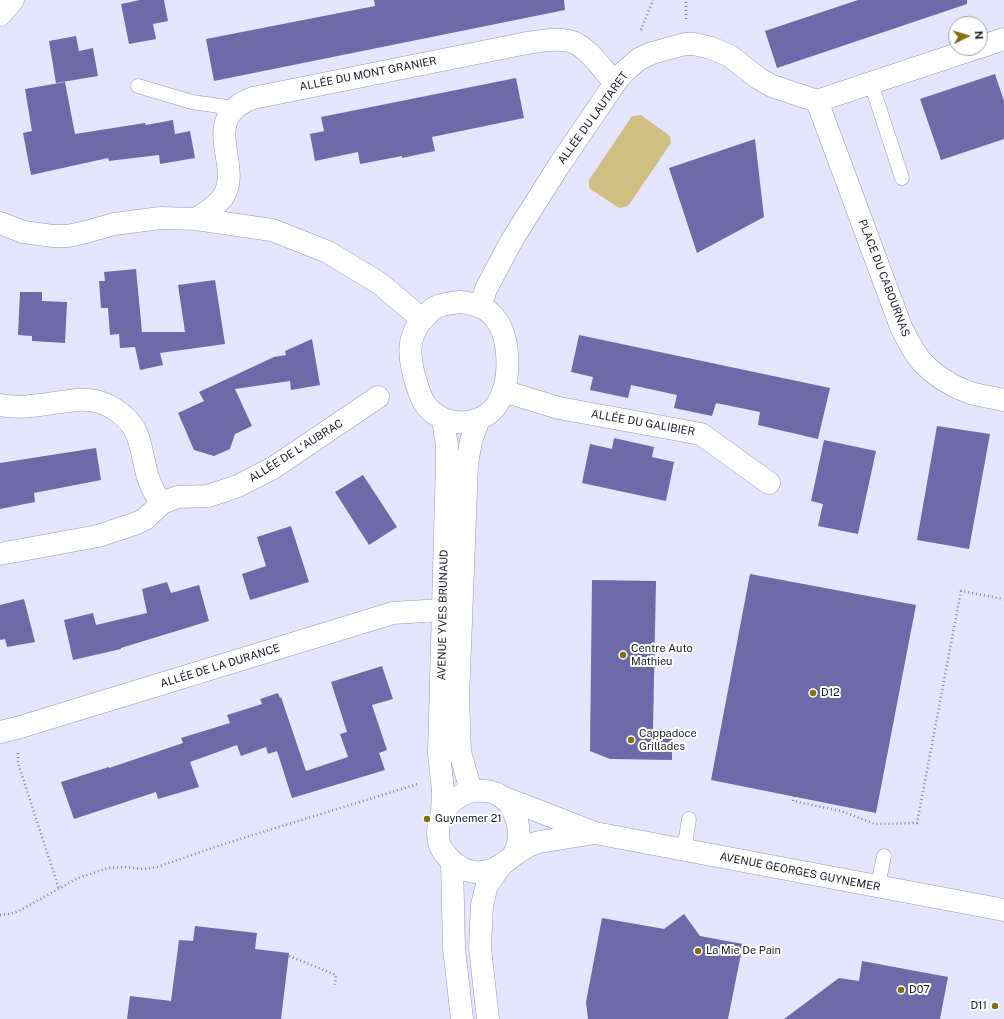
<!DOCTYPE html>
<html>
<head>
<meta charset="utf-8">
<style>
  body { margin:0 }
  #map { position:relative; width:1004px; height:1019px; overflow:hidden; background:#e5e5fe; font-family:"Public Sans",sans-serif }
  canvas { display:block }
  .north { position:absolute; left:948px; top:16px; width:40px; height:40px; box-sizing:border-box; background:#fff; border:1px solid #a4a4a8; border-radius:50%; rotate:85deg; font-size:11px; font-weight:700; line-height:16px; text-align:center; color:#1b1b26 }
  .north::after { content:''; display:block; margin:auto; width:14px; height:18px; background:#856f0e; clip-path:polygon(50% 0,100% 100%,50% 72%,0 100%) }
</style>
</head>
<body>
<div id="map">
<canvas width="1004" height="1019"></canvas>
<div class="north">N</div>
</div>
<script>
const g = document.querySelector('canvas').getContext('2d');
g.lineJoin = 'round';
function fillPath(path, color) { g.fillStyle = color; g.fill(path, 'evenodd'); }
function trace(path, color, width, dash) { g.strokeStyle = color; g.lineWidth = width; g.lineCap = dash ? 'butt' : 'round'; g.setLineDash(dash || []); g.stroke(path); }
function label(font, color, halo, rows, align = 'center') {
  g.font = font + ' "Public Sans",sans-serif'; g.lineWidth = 4; g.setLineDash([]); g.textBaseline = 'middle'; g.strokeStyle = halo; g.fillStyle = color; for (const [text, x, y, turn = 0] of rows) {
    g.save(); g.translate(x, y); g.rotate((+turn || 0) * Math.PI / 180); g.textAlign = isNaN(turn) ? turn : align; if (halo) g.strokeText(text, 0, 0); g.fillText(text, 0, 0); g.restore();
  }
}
const green = new Path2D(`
  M 641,115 L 670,136 L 671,143 L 628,206 L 619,208 L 589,188 L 589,180 L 632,116 Z`);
const building = new Path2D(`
  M 140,0 L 164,0 L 168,21 L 153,24 L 156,39 L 129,44 L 121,4 Z
  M 374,0 L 564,0 L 565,10 L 214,81 L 206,39 L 375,6 Z
  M 858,0 L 967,0 L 967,4 L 777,68 L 765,31 Z
  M 76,36 L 79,51 L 93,48 L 98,76 L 56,83 L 49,41 Z
  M 995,74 L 1004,101 L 1004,139 L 941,160 L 920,99 Z
  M 516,78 L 524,118 L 432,137 L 435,151 L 402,158 L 402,156 L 360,164 L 358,152 L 315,161 L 310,134 L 324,131 L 321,117 Z
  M 65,82 L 75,134 L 145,123 L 146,125 L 173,120 L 175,134 L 190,131 L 195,158 L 160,164 L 159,155 L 109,161 L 108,158 L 31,175 L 23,133 L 32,131 L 25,89 Z
  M 755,139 L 764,217 L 697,253 L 669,168 Z
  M 136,269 L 142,332 L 185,332 L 178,285 L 215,280 L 225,344 L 160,353 L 163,365 L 140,370 L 135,347 L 120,348 L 119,334 L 110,335 L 108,308 L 101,308 L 99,281 L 105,281 L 104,272 Z
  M 20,292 L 42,292 L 42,301 L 67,302 L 65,343 L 32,341 L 32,336 L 18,335 Z
  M 579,335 L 830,388 L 818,439 L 758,425 L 760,412 L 716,403 L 712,416 L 674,408 L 677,395 L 631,385 L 628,398 L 590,390 L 593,377 L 571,372 Z
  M 312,339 L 320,385 L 291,390 L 290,381 L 235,389 L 252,426 L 235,434 L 230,449 L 214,456 L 194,450 L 178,413 L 204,401 L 199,392 L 274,357 L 286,355 L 285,351 Z
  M 937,426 L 990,434 L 969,549 L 917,540 Z
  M 614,438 L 654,447 L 652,457 L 674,462 L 666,501 L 582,483 L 590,444 L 612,449 Z
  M 824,440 L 876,451 L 858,534 L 818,526 L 823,504 L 811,501 Z
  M 96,448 L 101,480 L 34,493 L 35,502 L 0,509 L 0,463 Z
  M 363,475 L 397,527 L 369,545 L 335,492 Z
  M 291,526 L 309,582 L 250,600 L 242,574 L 266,566 L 257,537 Z
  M 750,574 L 916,605 L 876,813 L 711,780 Z
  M 592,580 L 656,581 L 653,729 L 672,730 L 672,760 L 610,759 L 590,751 Z
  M 167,582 L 171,593 L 199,585 L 209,621 L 121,648 L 121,649 L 73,660 L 64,620 L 93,613 L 96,625 L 147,613 L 142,589 Z
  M 24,599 L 35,642 L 7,647 L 5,639 L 0,640 L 0,605 Z
  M 382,666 L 393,699 L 372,705 L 387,750 L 379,753 L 385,770 L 292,798 L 277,751 L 268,754 L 266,747 L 241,756 L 237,745 L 190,762 L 199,787 L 158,799 L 156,792 L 74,819 L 61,782 L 109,767 L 109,768 L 183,743 L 181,738 L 230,723 L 227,715 L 262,704 L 260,699 L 278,693 L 280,698 L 281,697 L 306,771 L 348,757 L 340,734 L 347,732 L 331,682 Z
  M 684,914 L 700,936 L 743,944 L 728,1019 L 588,1019 L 586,1002 L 602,918 L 664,929 Z
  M 195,926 L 257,933 L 255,949 L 289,953 L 281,1019 L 127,1019 L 130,996 L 171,1001 L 179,940 L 193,941 Z
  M 862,961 L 948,977 L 940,1019 L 784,1019 L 839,978 L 859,981 Z`);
const path = new Path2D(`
  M 686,19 L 686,0
  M 641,30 L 653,0
  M 18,753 L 18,763 L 59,889
  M 794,796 L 793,801 L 841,811 L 875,824 L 917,823 L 961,591 L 1004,599
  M 0,915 L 9,914 L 19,911 L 78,878 L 108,868 L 125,867 L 144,869 L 157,867 L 227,843 L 418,784
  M 289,956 L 336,975 L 335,985`);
const lane = new Path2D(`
  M 871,83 L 902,178
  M 138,86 L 192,102 L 234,108
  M 684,850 L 689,819
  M 878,886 L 884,856`);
const street = new Path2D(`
  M 980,47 L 1004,39
  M 817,101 L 901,327 C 907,339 913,352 922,362 C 934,375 952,386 968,392 C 979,396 992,397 1004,400
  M 196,219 C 205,213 216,207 223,197 C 244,165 197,119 253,98 L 527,43 C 542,41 560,37 575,43 C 589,49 604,71 615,83
  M 0,223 L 23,232 L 53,236 L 68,236 L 86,232 L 114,224 L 161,218 L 196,219 L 272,230 L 328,252 L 379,283 L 422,319
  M 460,302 C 471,303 483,306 491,314 C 511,332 512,380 498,403 C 483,428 442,429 425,404 C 421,398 418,389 416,382 C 408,356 406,334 427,315 C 429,313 431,310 434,308 C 441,304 452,303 460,302 Z
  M 480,307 L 486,289 L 512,240 L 558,167 L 615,83 L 624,72 L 639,59 L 652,53 L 685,44 L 694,44 L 711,48 L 730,56 L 758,78 L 772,86 L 817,101 L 976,48
  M 503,391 L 559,408 L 701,434 L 769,483
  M 0,405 C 20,409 40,405 61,402 C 70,401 79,399 88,400 C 106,401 126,414 135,430 C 143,446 143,464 149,480 C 152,489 157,497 161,504
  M 0,554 L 98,536 L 137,523 L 145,519 L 161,504 L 169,500 L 178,497 L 208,496 L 238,486 L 273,468 L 378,397
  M 0,732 L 17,728 L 393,613 L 442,610
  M 471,791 L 460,752 L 458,699 L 467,464 L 471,441 L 479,419
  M 471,791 C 478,791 485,790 492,792 C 516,799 525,833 514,854 C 513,857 508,860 505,862 C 483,880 458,873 443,851 C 439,846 438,839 438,833 C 438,812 451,798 471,791 Z
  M 502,797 L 595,833 L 1004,910
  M 442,812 L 443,790 L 439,754 L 447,461 L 447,446 L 443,419
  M 514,855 L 528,846 L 539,842 L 595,833
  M 452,863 L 454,948 L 462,1019
  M 488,1019 L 480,948 L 482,905 L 487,885 L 500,867`);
const secondary = new Path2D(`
  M 0,15 L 13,0`);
const markers = [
  [623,655,4,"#856f0e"],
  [813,693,4,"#856f0e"],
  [631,740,4,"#856f0e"],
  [427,819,4,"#856f0e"],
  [698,951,4,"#856f0e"],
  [901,990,4,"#856f0e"],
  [995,1006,4,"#856f0e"]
];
const streetNames = [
  ["ALLÉE DU MONT GRANIER",368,74,-11],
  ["ALLÉE DU LAUTARET",593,118,-54],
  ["PLACE DU CABOURNAS",884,278,69],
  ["ALLÉE DU GALIBIER",643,423,10],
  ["ALLÉE DE L'AUBRAC",296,451,-32],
  ["AVENUE YVES BRUNAUD",443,615,-89],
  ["ALLÉE DE LA DURANCE",220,666,-17],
  ["AVENUE GEORGES GUYNEMER",800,872,11]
];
const poiNames = [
  ["Centre Auto",631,649],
  ["Mathieu",631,662],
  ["D12",821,693],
  ["Cappadoce",639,734],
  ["Grillades",639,747],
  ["Guynemer 21",435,819],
  ["La Mie De Pain",706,951],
  ["D07",909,990],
  ["D11",987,1006,"right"]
];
fillPath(green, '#d0bf83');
fillPath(building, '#6e6aa9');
trace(lane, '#9796b4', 15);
trace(street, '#9796b4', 23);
trace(secondary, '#9796b4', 23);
trace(path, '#838395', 2.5, [1, 3]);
trace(lane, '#fff', 14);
trace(street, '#fff', 22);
trace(secondary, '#fff', 22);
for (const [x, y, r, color] of markers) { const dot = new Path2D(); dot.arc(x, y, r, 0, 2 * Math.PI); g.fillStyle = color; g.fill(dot); trace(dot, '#fff', 1.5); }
label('11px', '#1b1b26', '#fff', streetNames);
label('11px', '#1b1b26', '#fff', poiNames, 'left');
</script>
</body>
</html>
